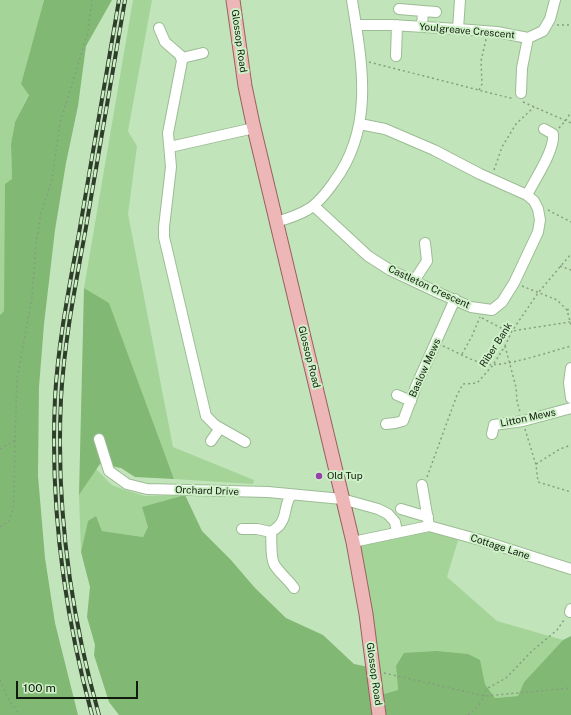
<!DOCTYPE html>
<html>
<head>
<meta charset="utf-8">
<style>
  body { margin:0 }
  #map { position:relative; width:571px; height:715px; overflow:hidden; background:#c2e4bb; font-family:"Public Sans",sans-serif }
  canvas { display:block }
  .scale { position:absolute; left:16px; top:681px; width:122px; height:18px; box-sizing:border-box; border:2px solid #111c0e; border-top:0; padding-left:5px; font-size:12px; line-height:14px; white-space:nowrap; color:#111c0e; -webkit-text-stroke:3px #cff1c8; paint-order:stroke }
</style>
</head>
<body>
<div id="map">
<canvas width="571" height="715"></canvas>
<div class="scale">100 m</div>
</div>
<script>
const g = document.querySelector('canvas').getContext('2d');
g.lineJoin = 'round';
function fillPath(path, color) { g.fillStyle = color; g.fill(path, 'evenodd'); }
function trace(path, color, width, dash) { g.strokeStyle = color; g.lineWidth = width; g.lineCap = dash ? 'butt' : 'round'; g.setLineDash(dash || []); g.stroke(path); }
function label(font, color, halo, rows, align = 'center') {
  g.font = font + ' "Public Sans",sans-serif'; g.lineWidth = 4; g.setLineDash([]); g.textBaseline = 'middle'; g.strokeStyle = halo; g.fillStyle = color; for (const [text, x, y, turn = 0] of rows) {
    g.save(); g.translate(x, y); g.rotate((+turn || 0) * Math.PI / 180); g.textAlign = isNaN(turn) ? turn : align; if (halo) g.strokeText(text, 0, 0); g.fillText(text, 0, 0); g.restore();
  }
}
const green = new Path2D(`
  M 0,0 L 44,0 L 21,84 L 29,94 L 15,122 L 11,144 L 12,179 L 4,311 L 0,315 Z
  M 133,0 L 152,0 L 128,131 L 137,146 L 128,214 L 173,447 L 254,480 L 253,484 L 174,479 L 109,304 L 84,288 Z
  M 96,469 L 112,485 L 125,490 L 145,496 L 185,495 L 148,527 L 143,537 L 102,531 L 96,517 L 88,522 L 81,552 L 79,495 Z
  M 430,528 L 459,537 L 447,577 L 497,621 L 563,640 L 524,682 L 518,696 L 495,698 L 485,684 L 479,660 L 396,666 L 398,690 L 380,695 L 356,544 Z`);
const forest = new Path2D(`
  M 44,0 L 112,0 L 86,46 L 78,106 L 66,163 L 55,230 L 44,324 L 39,387 L 38,476 L 45,558 L 55,623 L 78,715 L 0,715 L 0,315 L 4,311 L 5,184 L 12,179 L 11,144 L 15,122 L 29,95 L 21,84 Z
  M 84,288 L 109,303 L 174,479 L 135,477 L 121,468 L 100,464 L 79,495 Z
  M 185,495 L 202,531 L 231,560 L 255,588 L 286,618 L 323,635 L 354,664 L 369,667 L 380,695 L 398,690 L 396,666 L 404,653 L 436,651 L 468,654 L 480,660 L 485,684 L 495,698 L 518,696 L 524,682 L 563,640 L 571,636 L 571,715 L 119,715 L 109,702 L 94,655 L 95,645 L 87,617 L 90,587 L 81,552 L 88,521 L 96,516 L 102,531 L 143,537 L 148,527 L 142,507 Z`);
const path = new Path2D(`
  M 557,25 L 571,25
  M 369,62 L 514,99
  M 479,90 L 482,84 L 481,61 L 486,39
  M 523,102 L 571,123
  M 559,128 L 566,120 L 571,112
  M 494,170 L 502,147 L 516,124 L 534,107
  M 548,210 L 571,222
  M 560,266 L 571,270
  M 522,286 L 557,300 L 567,310 L 571,325
  M 567,310 L 571,308
  M 482,318 L 503,329 L 512,331 L 570,322
  M 443,346 C 457,352 471,361 486,364 C 503,368 552,351 571,346
  M 505,346 L 516,387 L 517,401 L 520,412
  M 462,354 L 472,336 L 480,317
  M 525,429 L 536,465 L 538,482 L 571,492
  M 0,449 L 15,440 L 17,379 L 32,297 L 36,243 L 41,213 L 52,179 L 60,123 L 88,32 L 92,0
  M 536,464 L 560,449 L 571,445
  M 427,477 L 457,395 L 463,384 L 477,383 L 493,365 L 505,346 L 512,331 L 538,293 L 571,254
  M 0,527 L 9,521 L 13,509 L 14,495 L 15,440
  M 384,673 L 485,696 L 571,688
  M 0,680 L 9,700 L 20,715
  M 468,715 C 477,708 484,701 486,689 L 506,678 L 532,651 L 557,630 L 564,620`);
const minor = new Path2D(`
  M 399,9 L 423,11 L 422,27
  M 423,11 L 436,12
  M 356,25 L 391,25 L 458,29 L 497,32 L 528,38 L 543,31 L 550,19 L 555,0
  M 159,28 L 165,42 L 180,55 L 182,61 L 168,133 L 171,167 L 164,227 L 164,237 L 206,416 L 215,425 L 245,442
  M 458,29 L 460,0
  M 396,56 L 397,25
  M 182,58 L 203,53
  M 521,93 L 522,68 L 528,38
  M 170,147 L 254,128
  M 527,195 C 535,179 555,150 553,134 L 544,129
  M 314,206 L 368,256 L 390,270 L 441,294 L 471,307 L 492,310 L 502,302 L 514,283 L 538,232 L 540,220 L 538,209 L 534,201 L 527,195 L 480,174 L 434,150 L 385,129 L 360,124
  M 276,222 C 286,219 297,216 307,210 C 318,204 327,192 334,182 C 375,127 362,63 352,0
  M 414,281 L 427,261 L 425,243
  M 571,368 L 569,383 L 571,398
  M 397,395 L 411,401
  M 386,424 L 395,423 L 403,421 L 417,384 L 455,299
  M 492,434 L 494,425 L 523,421 L 571,408
  M 99,439 L 109,471 L 127,484 L 147,489 L 268,492 L 342,499 L 378,509 L 388,514 L 395,522 L 397,532
  M 211,441 L 220,428
  M 422,485 L 429,526
  M 291,495 C 284,505 287,515 281,523 C 279,527 274,530 271,532 C 272,542 270,555 274,564 C 279,573 288,579 294,588
  M 401,509 L 428,517
  M 242,529 L 257,529 L 271,532
  M 353,542 L 429,526 L 480,540 L 571,569
  M 570,612 L 571,609`);
const major = new Path2D(`
  M 233,0 L 245,86 L 253,124 L 353,542 L 366,614 L 379,715`);
const rail = new Path2D(`
  M 92,715 C 64,612 50,505 55,398 C 58,343 69,288 79,233 C 92,155 106,78 119,0
  M 99,715 C 70,612 56,505 61,399 C 64,343 75,288 85,233 C 98,155 112,78 125,0`);
const markers = [
  [319,476,4,"#9840ac"]
];
const streetNames = [
  ["Youlgreave Crescent",467,31,5],
  ["Glossop Road",239,41,82],
  ["Castleton Crescent",429,287,25],
  ["Riber Bank",496,345,-57],
  ["Glossop Road",309,357,76],
  ["Baslow Mews",425,368,-66],
  ["Litton Mews",528,418,-12],
  ["Orchard Drive",207,491,2],
  ["Cottage Lane",500,547,18],
  ["Glossop Road",374,674,82]
];
const poiNames = [
  ["Old Tup",327,476]
];
fillPath(green, '#a4d498');
fillPath(forest, '#81b873');
trace(minor, '#9cbc94', 12);
trace(major, '#98615d', 15);
trace(path, '#859f80', 1.5, [2, 3]);
trace(minor, '#fff', 10);
trace(major, '#edb6b7', 13);
trace(rail, '#2f3e2b', 4);
trace(rail, '#cff1c8', 2.5, [8]);
for (const [x, y, r, color] of markers) { const dot = new Path2D(); dot.arc(x, y, r, 0, 2 * Math.PI); g.fillStyle = color; g.fill(dot); trace(dot, '#cff1c8', 1.5); }
label('10px', '#111c0e', '#cff1c8', streetNames);
label('10px', '#111c0e', '#cff1c8', poiNames, 'left');
</script>
</body>
</html>
